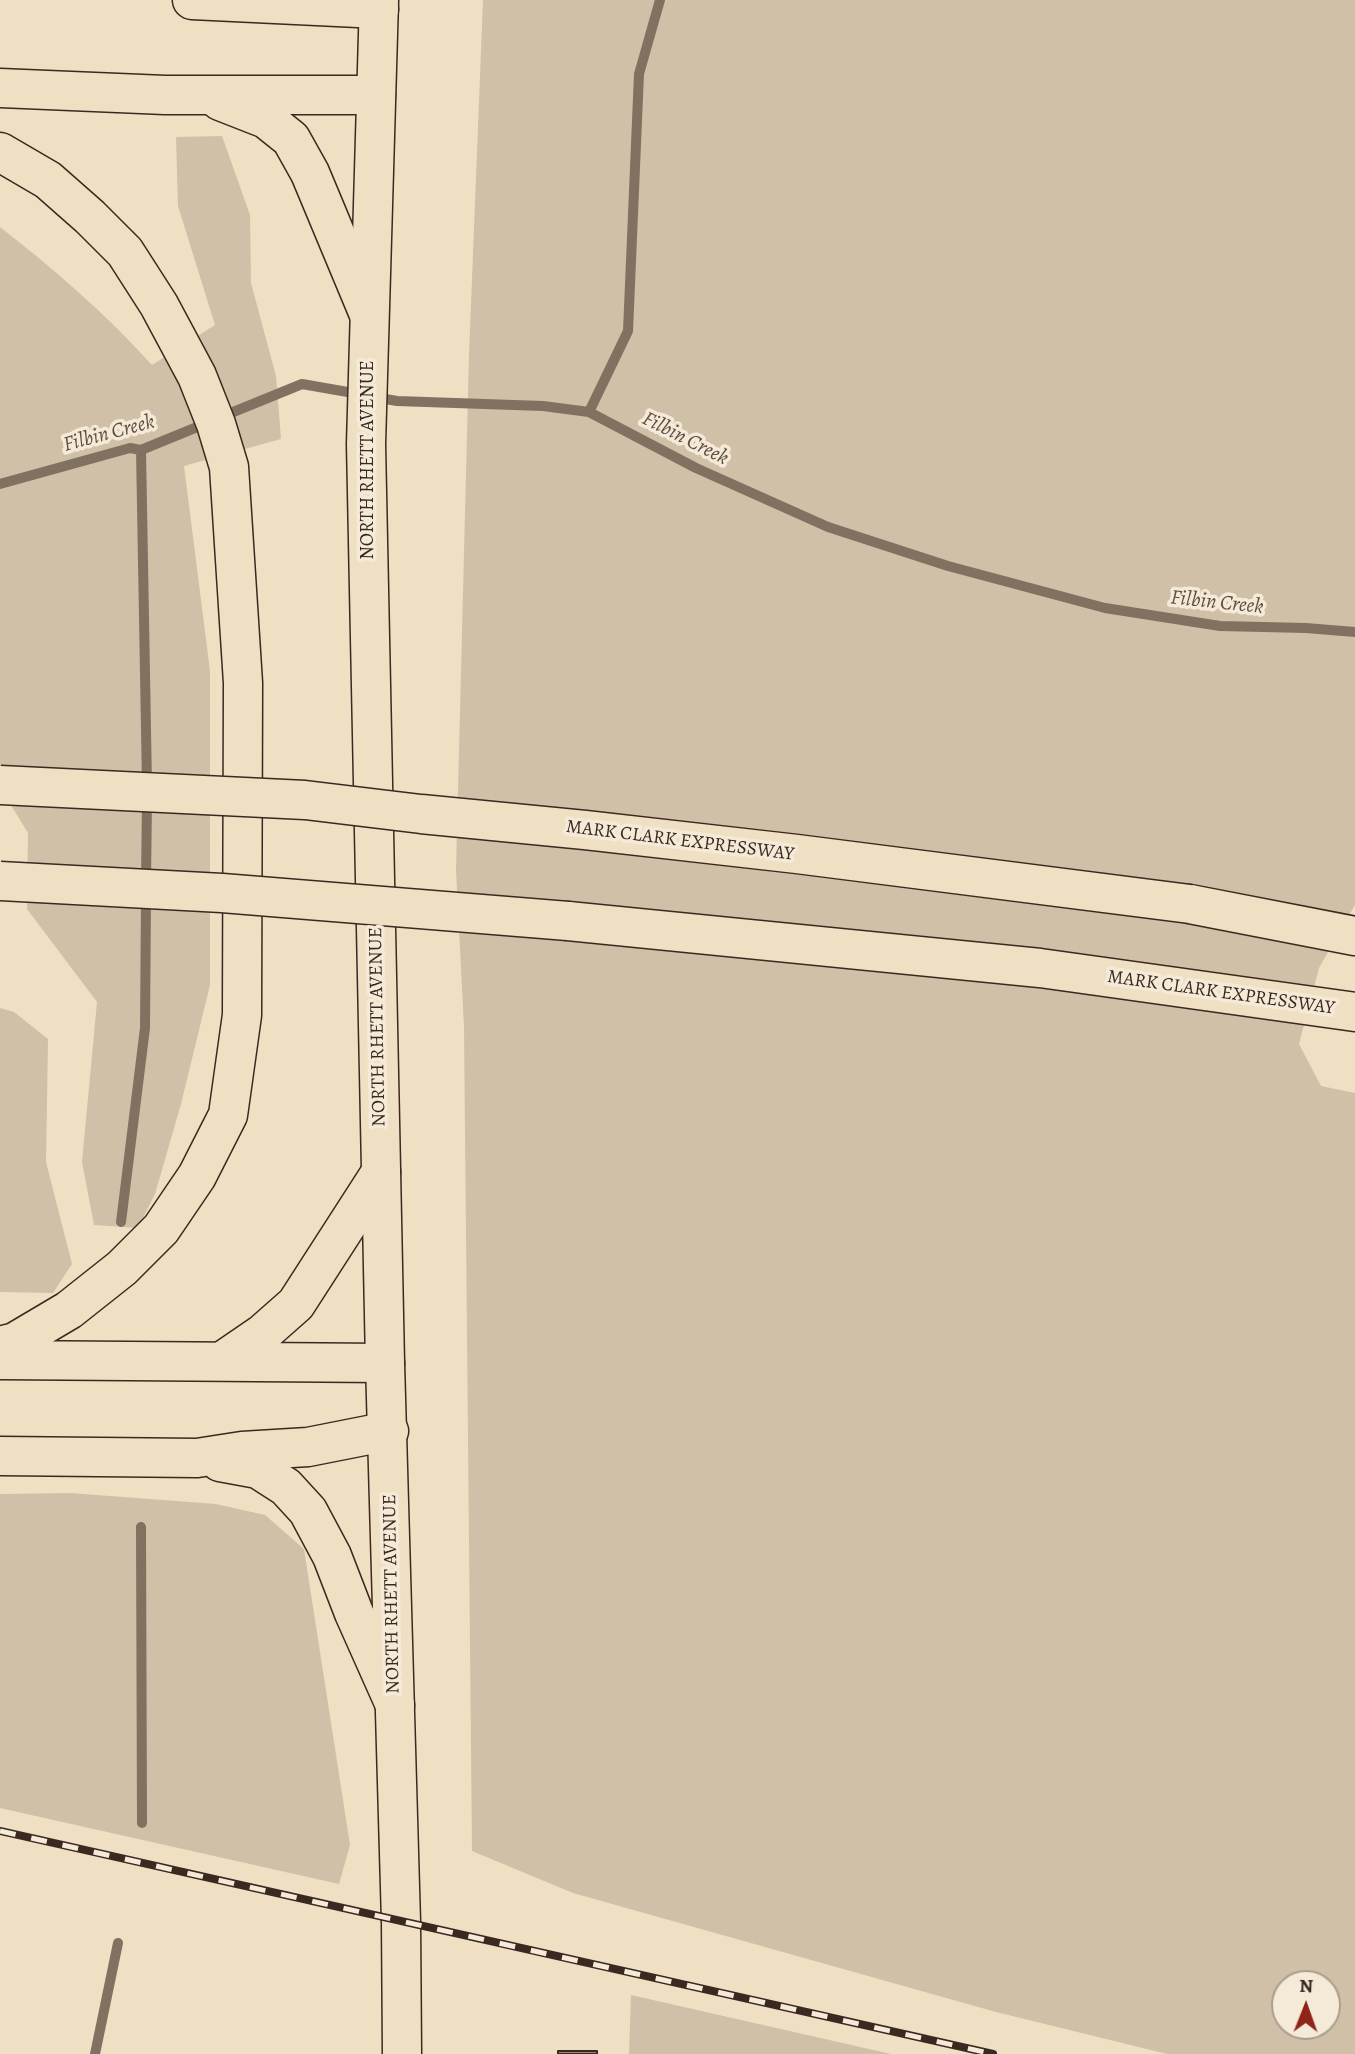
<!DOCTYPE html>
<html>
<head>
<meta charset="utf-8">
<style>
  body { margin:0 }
  #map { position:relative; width:1355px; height:2054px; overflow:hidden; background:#efdfc3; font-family:Alegreya,serif }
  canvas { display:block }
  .north { position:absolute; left:1271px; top:1970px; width:70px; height:70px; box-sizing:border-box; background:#f5ead8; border:2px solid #aa9d8e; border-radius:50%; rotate:1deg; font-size:19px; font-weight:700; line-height:28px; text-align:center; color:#3a2920 }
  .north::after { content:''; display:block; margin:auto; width:24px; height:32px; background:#8f2418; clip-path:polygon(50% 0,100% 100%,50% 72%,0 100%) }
</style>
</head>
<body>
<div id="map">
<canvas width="1355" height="2054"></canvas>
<div class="north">N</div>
</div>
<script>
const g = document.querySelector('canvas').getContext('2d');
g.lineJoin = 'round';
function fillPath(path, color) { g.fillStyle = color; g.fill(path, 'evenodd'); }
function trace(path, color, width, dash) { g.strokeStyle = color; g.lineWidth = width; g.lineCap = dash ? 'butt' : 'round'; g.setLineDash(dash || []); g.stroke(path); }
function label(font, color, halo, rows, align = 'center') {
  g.font = font + ' Alegreya,serif'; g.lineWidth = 7; g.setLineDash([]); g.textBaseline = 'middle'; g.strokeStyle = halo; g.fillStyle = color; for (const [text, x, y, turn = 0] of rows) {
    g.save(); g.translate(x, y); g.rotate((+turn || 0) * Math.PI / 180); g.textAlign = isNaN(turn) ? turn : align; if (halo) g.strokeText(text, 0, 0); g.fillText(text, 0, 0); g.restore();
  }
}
const green = new Path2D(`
  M 483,0 L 1355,0 L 1355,905 L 1319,968 L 1299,1044 L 1321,1086 L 1355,1093 L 1355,2054 L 1167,2054 L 996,2012 L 573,1893 L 472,1851 L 464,1027 L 456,870 L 469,355 ZM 1285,1984 L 1327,1984 L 1327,2026 L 1285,2026 Z
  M 222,136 L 250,215 L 251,283 L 276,376 L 281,439 L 184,466 L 210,671 L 210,985 L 181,1104 L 155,1194 L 138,1228 L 94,1225 L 82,1162 L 97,1002 L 27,909 L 28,833 L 0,787 L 0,227 C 54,269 106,314 152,365 L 215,325 L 178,206 L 176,137 Z
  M 0,1008 L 14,1012 L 48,1039 L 46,1162 L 72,1264 L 53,1293 L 0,1292 Z
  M 70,1493 L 216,1504 L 265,1515 L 304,1549 L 350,1845 L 339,1884 L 0,1808 L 0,1494 Z
  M 631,1995 L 891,2054 L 629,2054 Z`);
const stream = new Path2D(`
  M 374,397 L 397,401 L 543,406 L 589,412 L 696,468 L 828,527 L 948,566 L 1105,608 L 1220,626 L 1306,628 L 1355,632
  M 589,412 L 628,331 L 639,74 L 660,0
  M 221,417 L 302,384 L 359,394
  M 141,450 L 147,785
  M 0,484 L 130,448 L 141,450 L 207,423
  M 146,880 L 147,800
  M 121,1222 L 145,1028 L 146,898
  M 141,1527 L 142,1823
  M 95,2054 L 118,1943`);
const building = new Path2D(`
  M 558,2051 L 597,2051 L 597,2054 L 558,2054 Z`);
const major = new Path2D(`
  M 379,0 L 366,444 L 385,1363 L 401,1922 L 402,2054`);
const highway = new Path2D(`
  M 192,0 L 379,9
  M 0,88 L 165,95 L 376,95
  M 220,101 L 266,119 L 291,139 L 310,173 L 368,312
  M 0,152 L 48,180 L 90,217 L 125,252 L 159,305 L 197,376 L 216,424 L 229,467 L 243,683 L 242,1015 L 228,1115 L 197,1176 L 161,1229 L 122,1268 L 69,1310 L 15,1342 L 0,1346
  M 1190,904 L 1355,936
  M 568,921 L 1040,968 L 1355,1012
  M 0,1360 L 385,1363
  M 224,1360 L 262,1334 L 296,1304 L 381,1172
  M 0,1456 L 197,1458 L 242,1451 L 308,1447 L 389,1431
  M 220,1462 L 258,1469 L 286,1487 L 308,1511 L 332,1556 L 354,1613 L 395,1705`);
const rail = new Path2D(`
  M 0,1831 L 993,2054`);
const highwayBridge = new Path2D(`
  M 0,785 L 305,800 L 421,814 L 585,830 L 797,854 L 1190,904
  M 0,881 L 222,893 L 568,921`);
const streetNames = [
  ["NORTH RHETT AVENUE",368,460,-90],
  ["MARK CLARK EXPRESSWAY",680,841,7],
  ["MARK CLARK EXPRESSWAY",1221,993,8],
  ["NORTH RHETT AVENUE",378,1027,-91],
  ["NORTH RHETT AVENUE",392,1594,-91]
];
const waterNames = [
  ["Filbin Creek",109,434,-15],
  ["Filbin Creek",685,439,27],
  ["Filbin Creek",1217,603,6]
];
fillPath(green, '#d0c0a7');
trace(stream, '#817161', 10);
fillPath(building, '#988875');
trace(building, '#3a2920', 2);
trace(major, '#3a2920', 41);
trace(highway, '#3a2920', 41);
trace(major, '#efdfc3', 38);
trace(highway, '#efdfc3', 38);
trace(rail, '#3a2920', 8);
trace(rail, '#f5ead8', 5, [16]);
trace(highwayBridge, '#3a2920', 41, []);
trace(highwayBridge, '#efdfc3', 38);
label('19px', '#3a2920', '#f5ead8', streetNames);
label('italic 21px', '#5e4d40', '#f5ead8', waterNames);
</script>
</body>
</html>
